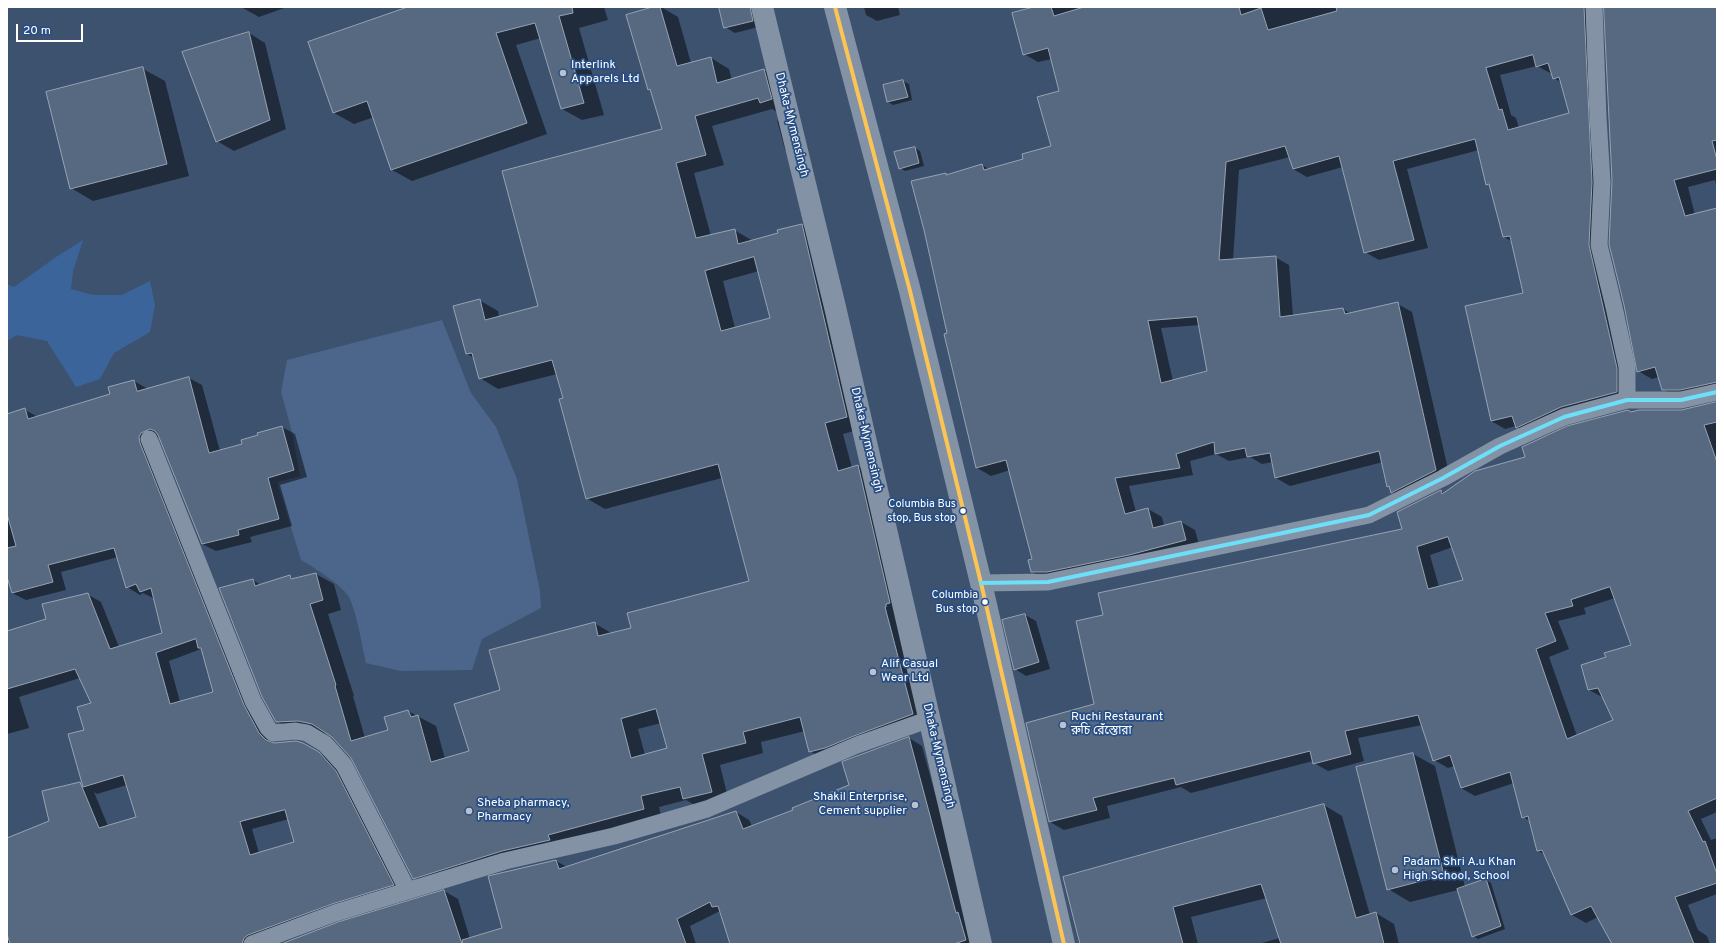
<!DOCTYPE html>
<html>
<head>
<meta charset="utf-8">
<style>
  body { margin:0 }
  #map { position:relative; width:1724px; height:951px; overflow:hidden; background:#3d526f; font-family:Overpass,sans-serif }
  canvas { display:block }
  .frame { position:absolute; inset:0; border:8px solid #fff; pointer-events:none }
  .scale { position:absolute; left:16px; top:24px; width:67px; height:18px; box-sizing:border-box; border:2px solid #fff; border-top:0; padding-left:5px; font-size:12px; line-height:14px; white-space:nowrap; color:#fff; -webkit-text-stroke:3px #274e85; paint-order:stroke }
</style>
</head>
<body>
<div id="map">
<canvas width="1724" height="951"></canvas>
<div class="frame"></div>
<div class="scale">20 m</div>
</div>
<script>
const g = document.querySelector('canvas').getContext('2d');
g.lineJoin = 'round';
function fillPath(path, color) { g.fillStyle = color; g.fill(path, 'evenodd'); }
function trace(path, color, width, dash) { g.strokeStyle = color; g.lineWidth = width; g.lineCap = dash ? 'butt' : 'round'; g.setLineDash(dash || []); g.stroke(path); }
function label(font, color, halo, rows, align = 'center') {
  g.font = font + ' Overpass,"Noto Sans Bengali",sans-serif'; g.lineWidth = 3.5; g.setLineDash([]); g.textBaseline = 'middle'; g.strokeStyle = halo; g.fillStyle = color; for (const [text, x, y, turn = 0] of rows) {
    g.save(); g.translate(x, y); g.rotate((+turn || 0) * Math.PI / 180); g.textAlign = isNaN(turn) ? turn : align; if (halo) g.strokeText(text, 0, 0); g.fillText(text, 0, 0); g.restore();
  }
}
const green = new Path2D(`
  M 83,240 L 73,271 L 71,289 L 93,295 L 122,295 L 150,281 L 155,305 L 150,332 L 114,353 L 100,379 L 76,387 L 47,341 L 17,335 L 7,341 L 7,284 L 14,287 L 56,257 Z`);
const water = new Path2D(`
  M 442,320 L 471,393 L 496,427 L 517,479 L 540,591 L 541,608 L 482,639 L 472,670 L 401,671 L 366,663 C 361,642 358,617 349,597 C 342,585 313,567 301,560 L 277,482 L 300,476 L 292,432 L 281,392 L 287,360 Z`);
const shadow = new Path2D(`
  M 241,7 L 287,7 L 259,17 Z
  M 411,7 L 604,7 L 608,20 L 579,28 L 604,115 L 582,120 L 562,109 L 541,38 L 516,45 L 547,134 L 412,181 L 392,170 L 374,117 L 354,124 L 334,113 Z
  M 656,7 L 661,7 L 678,17 L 691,63 L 711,58 L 729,69 L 732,80 L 764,70 L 782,80 L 779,113 L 772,109 L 712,126 L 724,165 L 694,173 L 711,236 L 734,230 L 753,241 L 779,234 L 802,225 L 820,235 L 865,428 L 843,434 L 852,468 L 858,466 L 877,477 L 931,725 L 828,762 L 810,751 L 805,731 L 761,742 L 763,753 L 720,765 L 729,802 L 702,809 L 686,800 L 659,807 L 662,820 L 432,889 L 414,878 L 352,758 L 333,736 L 317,731 L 295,732 L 277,721 L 253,580 L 261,585 L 290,577 L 295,579 L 316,574 L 334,584 L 341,610 L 328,614 L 354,696 L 353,696 L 365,738 L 389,731 L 408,711 L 436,726 L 445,759 L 470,752 L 501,691 L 594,623 L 613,634 L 632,629 L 750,582 L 722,478 L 605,509 L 586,498 L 557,374 L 498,389 L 480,378 L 474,358 L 467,354 L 479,300 L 498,311 L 499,317 L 539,306 L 663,130 L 651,90 L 649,89 ZM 759,271 L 771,319 L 735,328 L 723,281 ZM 661,723 L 668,749 L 645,755 L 638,729 Z
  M 720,7 L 761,7 L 762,26 L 735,33 L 725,27 Z
  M 864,7 L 898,7 L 900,15 L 877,21 L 866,15 Z
  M 1038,7 L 1602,7 L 1603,253 L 1631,400 L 1530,435 L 1516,426 L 1505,429 L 1491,421 L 1525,294 L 1513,242 L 1504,237 L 1491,186 L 1487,184 L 1479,150 L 1407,169 L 1428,248 L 1379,260 L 1365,252 L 1343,167 L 1307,177 L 1293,169 L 1290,157 L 1239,170 L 1233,260 L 1275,257 L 1289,265 L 1293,316 L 1343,309 L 1351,314 L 1398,304 L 1412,312 L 1450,478 L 1406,500 L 1392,492 L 1388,486 L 1383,462 L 1290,486 L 1276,478 L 1273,462 L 1262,464 L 1250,457 L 1229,461 L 1216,454 L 1190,461 L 1193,475 L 1129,486 L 1136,512 L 1148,509 L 1162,517 L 1164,526 L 1181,522 L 1195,530 L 1200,548 L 1046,580 L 1032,572 L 1033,560 L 1010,470 L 991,476 L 977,468 L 948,334 L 945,174 L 948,175 L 982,165 L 989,169 L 1024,159 L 1052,147 L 1060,92 L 1052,59 L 1038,62 L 1024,54 ZM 1537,66 L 1552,74 L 1554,78 L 1562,83 L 1570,113 L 1519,128 L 1516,118 L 1511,115 L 1500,75 ZM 1200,325 L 1209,372 L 1173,381 L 1161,328 Z
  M 1605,7 L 1717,7 L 1717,189 L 1715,180 L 1688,187 L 1695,215 L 1717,209 L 1717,393 L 1677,398 L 1663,389 L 1659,377 L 1652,379 L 1638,371 L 1613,181 Z
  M 249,33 L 265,43 L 286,129 L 234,151 L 217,141 Z
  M 143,69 L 165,81 L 189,176 L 93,201 L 71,188 Z
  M 903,81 L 909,84 L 912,100 L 893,105 L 888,102 L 884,86 Z
  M 777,120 L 787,126 L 795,156 L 785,150 Z
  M 915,148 L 920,151 L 924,166 L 905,171 L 900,168 Z
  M 189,378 L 202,385 L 220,451 L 243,445 L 282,427 L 295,434 L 307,477 L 280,485 L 292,526 L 250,537 L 252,542 L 216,551 L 202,544 L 160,436 L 155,440 L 257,713 L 272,742 L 274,743 L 317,751 L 332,761 L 406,892 L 259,944 L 7,944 L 7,839 L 50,822 L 80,783 L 83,785 L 85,730 L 92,704 L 80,678 L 19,697 L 29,728 L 7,734 L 7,632 L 47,620 L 87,594 L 101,602 L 119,647 L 164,634 L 155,599 L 143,593 L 140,595 L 127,587 L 118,557 L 61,572 L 66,590 L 26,600 L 12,593 L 7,573 L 7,415 L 25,410 L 38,417 L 111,395 L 134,381 L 148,389 ZM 201,649 L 203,650 L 214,692 L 180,702 L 169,661 ZM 127,785 L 138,817 L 108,826 L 94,792 L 97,794 ZM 289,819 L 296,842 L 259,853 L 252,829 Z
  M 1717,403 L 1717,812 L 1701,819 L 1711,840 L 1717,838 L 1717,894 L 1688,905 L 1698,930 L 1707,936 L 1710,944 L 1613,944 L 1598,917 L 1586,923 L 1572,915 L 1545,855 L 1537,850 L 1530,821 L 1523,817 L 1514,783 L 1475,796 L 1461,788 L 1454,766 L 1448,768 L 1434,760 L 1422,725 L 1358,738 L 1364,761 L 1328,771 L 1314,763 L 1313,761 L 1191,793 L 1181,787 L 1107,806 L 1110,818 L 1064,830 L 1050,822 L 1095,705 L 1104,616 L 1404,530 L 1441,491 L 1444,493 L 1631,413 L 1683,411 ZM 1453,547 L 1465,581 L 1439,587 L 1430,555 ZM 1615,598 L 1633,646 L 1607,658 L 1589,690 L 1604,698 L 1615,720 L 1577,736 L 1549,657 L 1569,649 L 1558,621 L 1586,614 L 1584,608 Z
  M 1025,615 L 1036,621 L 1050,669 L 1026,676 L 1015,669 Z
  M 909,738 L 922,746 L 969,920 L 977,944 L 731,944 L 720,911 L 690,926 L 696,944 L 283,944 L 444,891 L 458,899 L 470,939 L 503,928 L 556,861 L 567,867 L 736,812 L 749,820 L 752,826 L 794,811 L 850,786 Z
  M 1413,754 L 1435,766 L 1465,887 L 1486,880 L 1491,883 L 1505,929 L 1478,939 L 1473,936 L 1458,890 L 1410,902 L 1388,889 Z
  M 1324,805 L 1342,816 L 1370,915 L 1376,913 L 1394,924 L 1399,944 L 1258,944 L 1280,938 L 1267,898 L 1191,917 L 1198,944 L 1081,944 Z`);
const building = new Path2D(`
  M 408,7 L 572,7 L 573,13 L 559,16 L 584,103 L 561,109 L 535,23 L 496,33 L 527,123 L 391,170 L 367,101 L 333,113 L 308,42 Z
  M 653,7 L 660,7 L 677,66 L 711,57 L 717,83 L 764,69 L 772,99 L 760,103 L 758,98 L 695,116 L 706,155 L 676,163 L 696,238 L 735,229 L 738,244 L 778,233 L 777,230 L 802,224 L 847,417 L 825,423 L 838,471 L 858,465 L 890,603 L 886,604 L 886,607 L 885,607 L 913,714 L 854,736 L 825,748 L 809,752 L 800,717 L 743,732 L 746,743 L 702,754 L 712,792 L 683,799 L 680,787 L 641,796 L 644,809 L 548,835 L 550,840 L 502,851 L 413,879 L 351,758 L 332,737 L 312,724 L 298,721 L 276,722 L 262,697 L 219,588 L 253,579 L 255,586 L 290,575 L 291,579 L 316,573 L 323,600 L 310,604 L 336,685 L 335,686 L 351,741 L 388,730 L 384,717 L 408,710 L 411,717 L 418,715 L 431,762 L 469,751 L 454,704 L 500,690 L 489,650 L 595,622 L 598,636 L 631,628 L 627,613 L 749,581 L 718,464 L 586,499 L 559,399 L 563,398 L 552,360 L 479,379 L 472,353 L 466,354 L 453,306 L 480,299 L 485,320 L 538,306 L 502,171 L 662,129 L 650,89 L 648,90 L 626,15 ZM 754,257 L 770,318 L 721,331 L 705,271 ZM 656,709 L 667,748 L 631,758 L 621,719 Z
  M 719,7 L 750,7 L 753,21 L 724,28 Z
  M 1034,7 L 1051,7 L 1054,16 L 1084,7 L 1239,7 L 1241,15 L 1261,8 L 1268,30 L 1337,11 L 1336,7 L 1584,7 L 1592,182 L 1589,245 L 1617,368 L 1617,392 L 1561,407 L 1516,428 L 1512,416 L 1491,421 L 1465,306 L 1523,293 L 1510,236 L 1503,237 L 1489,184 L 1486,185 L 1475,139 L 1393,161 L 1414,240 L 1364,253 L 1339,156 L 1293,169 L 1285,146 L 1226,162 L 1219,260 L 1276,256 L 1280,317 L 1343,308 L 1345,314 L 1398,302 L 1436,470 L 1391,493 L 1389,486 L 1387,487 L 1379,451 L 1275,478 L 1270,453 L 1247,457 L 1245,448 L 1215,454 L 1214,442 L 1176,454 L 1180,468 L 1115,478 L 1125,514 L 1148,508 L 1153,528 L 1181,521 L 1186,540 L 1129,555 L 1047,572 L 1031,572 L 1028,560 L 1032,559 L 1006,460 L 976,468 L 944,334 L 947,333 L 924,230 L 911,181 L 946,173 L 946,175 L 982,164 L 984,170 L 1023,159 L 1022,154 L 1051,146 L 1037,97 L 1059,91 L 1048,48 L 1023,55 L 1012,13 ZM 1533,55 L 1536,67 L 1548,63 L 1553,79 L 1559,77 L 1569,113 L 1508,130 L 1502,109 L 1499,110 L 1486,68 ZM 1197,317 L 1207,371 L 1161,383 L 1148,321 Z
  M 1604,7 L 1717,7 L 1717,140 L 1712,141 L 1717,160 L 1717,169 L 1674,180 L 1685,216 L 1717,208 L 1717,382 L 1680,390 L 1662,390 L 1655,367 L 1637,372 L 1624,305 L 1609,244 L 1612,181 Z
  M 249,32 L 270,120 L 216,142 L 182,52 Z
  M 143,67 L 167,164 L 70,189 L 46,92 Z
  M 903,80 L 908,97 L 887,102 L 883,85 Z
  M 915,147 L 919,163 L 899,169 L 894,152 Z
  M 189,377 L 209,453 L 242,444 L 241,440 L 258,435 L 257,433 L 282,426 L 294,470 L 268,478 L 279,519 L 238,530 L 239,535 L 202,544 L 158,435 L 155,431 L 150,429 L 141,433 L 139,437 L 140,443 L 244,705 L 259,733 L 266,740 L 274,743 L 296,741 L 303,743 L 319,752 L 336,771 L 394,885 L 332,904 L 248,935 L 244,938 L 242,944 L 10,944 L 7,934 L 7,838 L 49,821 L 42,791 L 80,782 L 99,828 L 136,817 L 123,775 L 83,787 L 68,734 L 84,730 L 77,707 L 91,703 L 75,669 L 7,689 L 7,631 L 46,619 L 42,604 L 88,593 L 110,649 L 162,633 L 151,588 L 140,592 L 136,584 L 126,588 L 114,548 L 48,565 L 53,582 L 12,593 L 7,577 L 7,548 L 16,546 L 7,514 L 7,414 L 25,408 L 28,419 L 110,394 L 108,387 L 134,380 L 137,391 ZM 196,639 L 198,648 L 201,648 L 213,692 L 170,704 L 156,653 ZM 285,810 L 294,842 L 250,855 L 240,822 Z
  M 1717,402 L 1717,422 L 1704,425 L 1717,462 L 1717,798 L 1688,811 L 1703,842 L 1705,841 L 1717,874 L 1717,883 L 1675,897 L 1694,944 L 1612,944 L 1591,906 L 1571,915 L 1542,850 L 1537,851 L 1528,816 L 1522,818 L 1510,772 L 1461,788 L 1450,755 L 1433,761 L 1418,715 L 1345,731 L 1351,754 L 1313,764 L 1310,751 L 1176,785 L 1174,778 L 1093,798 L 1097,810 L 1049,822 L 1026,723 L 1094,704 L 1076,621 L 1103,615 L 1098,593 L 1402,529 L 1397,512 L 1441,490 L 1442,494 L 1475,471 L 1525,457 L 1522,447 L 1567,426 L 1628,410 L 1631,412 L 1639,410 L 1681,410 ZM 1448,537 L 1463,580 L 1428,589 L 1417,547 ZM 1610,587 L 1631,645 L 1604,653 L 1606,657 L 1581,665 L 1588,690 L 1598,688 L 1613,720 L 1567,739 L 1536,649 L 1556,641 L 1545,613 L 1573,606 L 1571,600 Z
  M 1025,614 L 1039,662 L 1014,670 L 1002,620 Z
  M 909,737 L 956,913 L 958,912 L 966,940 L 954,944 L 730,944 L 718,906 L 712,907 L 710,902 L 677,919 L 686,944 L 463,944 L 462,940 L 502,928 L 488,876 L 556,860 L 559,869 L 736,811 L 743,829 L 793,810 L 792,808 L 849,785 L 842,762 Z
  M 1413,753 L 1444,875 L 1387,890 L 1356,767 Z
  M 1324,804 L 1356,918 L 1376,912 L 1384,944 L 1281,944 L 1261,884 L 1173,907 L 1183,944 L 1080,944 L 1063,877 Z
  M 1486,879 L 1501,926 L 1472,937 L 1457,889 Z
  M 444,890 L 462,944 L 281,944 L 338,922 Z`);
const street = new Path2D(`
  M 1594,7 L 1598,117 L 1602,182 L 1599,245 L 1614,307 L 1627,367 L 1627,400
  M 149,439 L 253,701 L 268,728 L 273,733 L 296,731 L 307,733 L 325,744 L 344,765 L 408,891
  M 981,583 L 1048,582 L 1369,515 L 1443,478 L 1500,446 L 1564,417 L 1627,400 L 1681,400 L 1717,392
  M 252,944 L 335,913 L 505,861 L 614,836 L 707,809 L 857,745 L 930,719`);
const highway = new Path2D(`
  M 762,7 L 835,307 L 981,944
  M 835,7 L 910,291 L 981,583 L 1064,944`);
const bus1 = new Path2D(`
  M 835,7 L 910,291 L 981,583 L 1064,944`);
const bus2 = new Path2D(`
  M 981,583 L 1048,582 L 1369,515 L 1443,478 L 1500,446 L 1564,417 L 1627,400 L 1681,400 L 1717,392`);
const markers = [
  [563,73,4,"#bbc2cd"],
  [963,511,3.5,"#fff"],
  [985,602,3.5,"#fff"],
  [873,672,4,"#bbc2cd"],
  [1063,725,4,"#bbc2cd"],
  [915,805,4,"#bbc2cd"],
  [469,811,4,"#bbc2cd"],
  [1395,870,4,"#bbc2cd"]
];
const busNames = [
  ["Columbia Bus",956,505],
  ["stop, Bus stop",956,519],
  ["Columbia",978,596],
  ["Bus stop",978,610]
];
const poiNames = [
  ["Interlink",571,66],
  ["Apparels Ltd",571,80],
  ["Alif Casual",881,665],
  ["Wear Ltd",881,679],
  ["Ruchi Restaurant",1071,718],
  ["রুচি রেঁস্তোরা",1071,732],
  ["Shakil Enterprise,",907,798,"right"],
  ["Cement supplier",907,812,"right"],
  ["Sheba pharmacy,",477,804],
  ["Pharmacy",477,818],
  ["Padam Shri A.u Khan",1403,863],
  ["High School, School",1403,877]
];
const streetNames = [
  ["Dhaka-Mymensingh",791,125,76],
  ["Dhaka-Mymensingh",866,440,77],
  ["Dhaka-Mymensingh",938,756,77]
];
fillPath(green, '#3b649a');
fillPath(water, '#4b658b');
fillPath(shadow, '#0007');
fillPath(building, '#576980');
trace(building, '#97a3b3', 1);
trace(street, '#8392a5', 17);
trace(highway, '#8392a4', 22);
trace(bus1, '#fcc553', 4);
trace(bus2, '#6ddff8', 4);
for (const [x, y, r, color] of markers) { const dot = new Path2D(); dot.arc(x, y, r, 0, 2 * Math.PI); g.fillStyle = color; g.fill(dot); trace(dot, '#274e85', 1.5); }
label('11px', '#fff', '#274e85', busNames, 'right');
label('12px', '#fff', '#274e85', poiNames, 'left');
label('12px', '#fff', '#274e85', streetNames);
</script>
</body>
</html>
